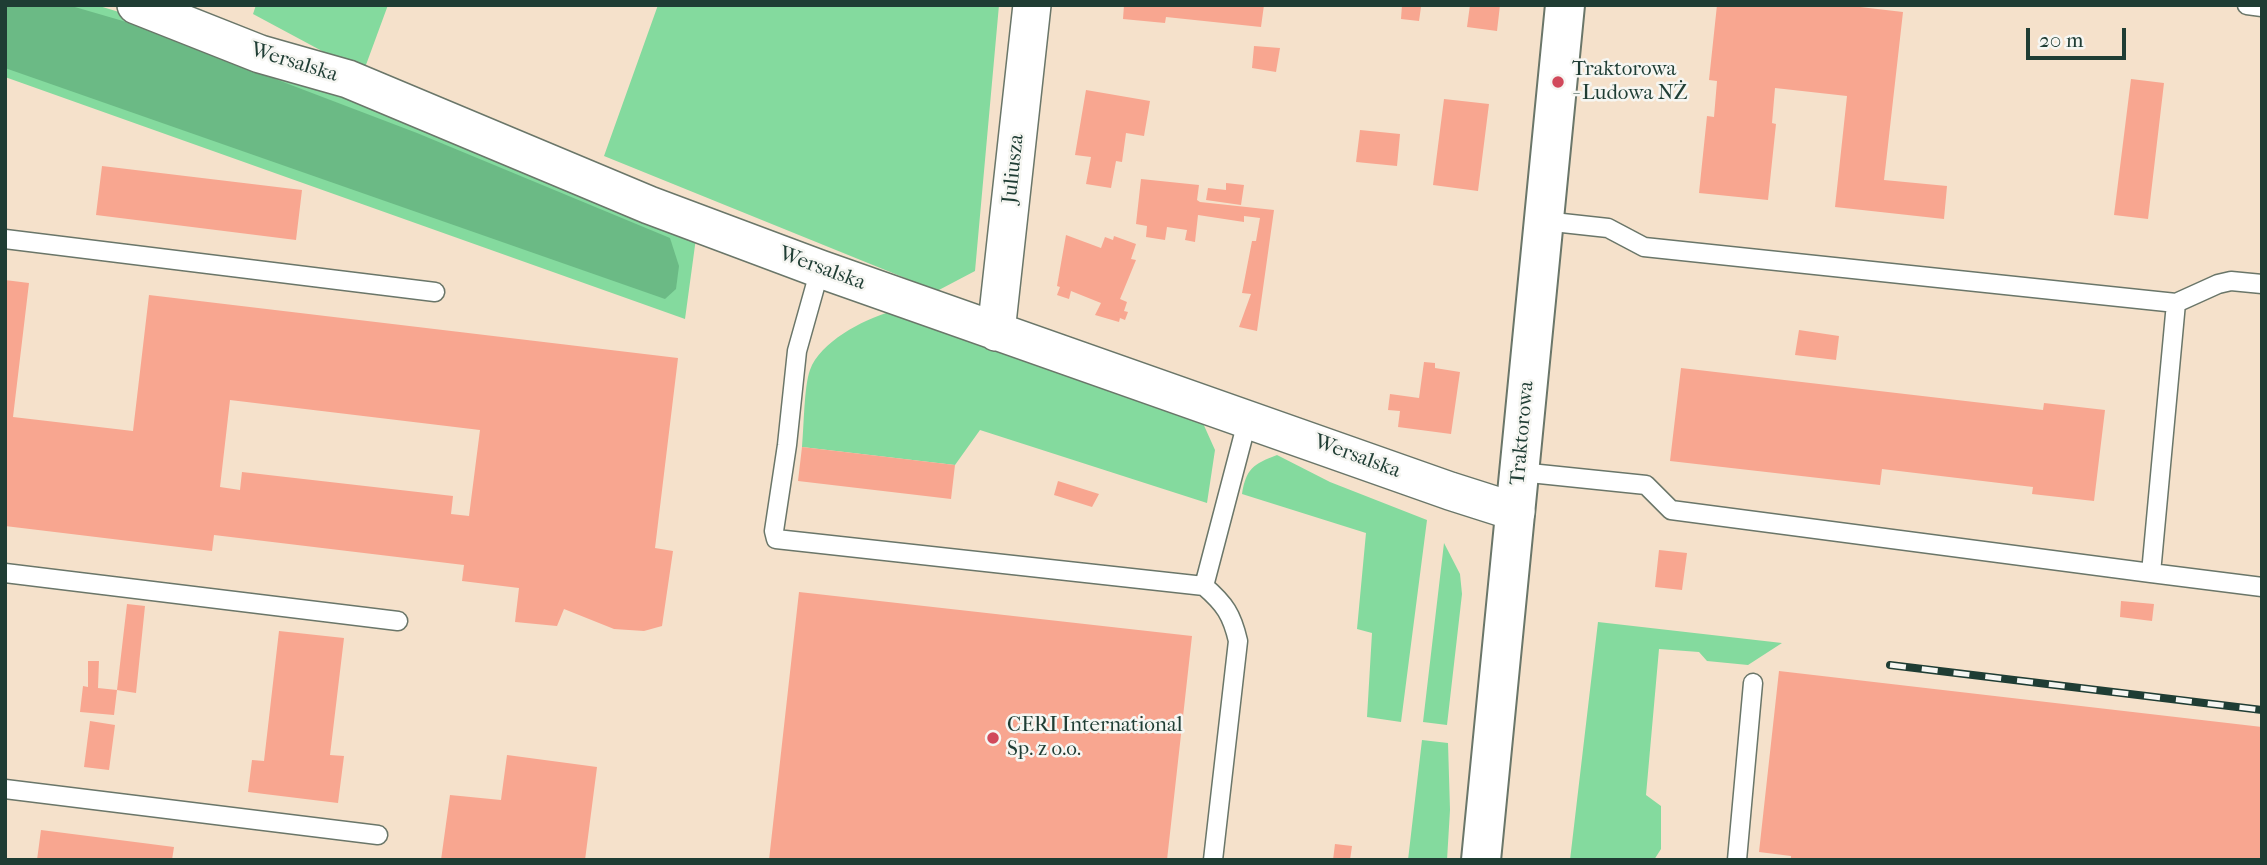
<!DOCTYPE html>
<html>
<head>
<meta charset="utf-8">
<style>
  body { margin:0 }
  #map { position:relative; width:2267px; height:865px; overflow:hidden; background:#f5e1cb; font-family:"IM FELL French Canon",serif }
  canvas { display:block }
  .frame { position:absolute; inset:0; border:7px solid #1f3d34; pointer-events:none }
  .scale { position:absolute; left:2026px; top:28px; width:100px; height:32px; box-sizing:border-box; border:4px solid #1f3d34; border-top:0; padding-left:9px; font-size:21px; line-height:24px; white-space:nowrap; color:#1f3d34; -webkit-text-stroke:5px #f6f6f2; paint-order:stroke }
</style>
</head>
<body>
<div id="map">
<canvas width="2267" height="865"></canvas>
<div class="frame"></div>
<div class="scale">20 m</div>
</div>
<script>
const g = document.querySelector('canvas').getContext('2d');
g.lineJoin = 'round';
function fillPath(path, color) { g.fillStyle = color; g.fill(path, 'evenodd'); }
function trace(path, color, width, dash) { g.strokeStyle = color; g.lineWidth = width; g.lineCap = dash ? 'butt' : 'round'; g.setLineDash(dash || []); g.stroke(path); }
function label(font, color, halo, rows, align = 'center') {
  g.font = font + ' "IM FELL French Canon",serif'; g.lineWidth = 5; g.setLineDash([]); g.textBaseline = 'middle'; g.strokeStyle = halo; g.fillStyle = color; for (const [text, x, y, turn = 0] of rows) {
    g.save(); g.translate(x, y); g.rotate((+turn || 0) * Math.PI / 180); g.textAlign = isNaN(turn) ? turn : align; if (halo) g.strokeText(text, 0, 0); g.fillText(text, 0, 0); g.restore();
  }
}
const green = new Path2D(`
  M 5,5 L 96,5 L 142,19 L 369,100 L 696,238 L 685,319 L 5,77 Z
  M 256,5 L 388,5 L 363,73 L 253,14 Z
  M 658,5 L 999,5 L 975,271 L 937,291 L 604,156 Z
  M 889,312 L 1202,421 L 1215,450 L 1207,503 L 980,430 L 955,465 L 802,447 C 804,427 804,386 810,370 C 820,342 863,320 889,312 Z
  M 1277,455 L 1330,482 L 1427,520 L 1401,722 L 1367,717 L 1372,633 L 1357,629 L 1366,533 L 1242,494 C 1246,469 1253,464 1277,455 Z
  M 1444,543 L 1460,574 L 1462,594 L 1447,725 L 1423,722 Z
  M 1598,622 L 1782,643 L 1748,665 L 1707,661 L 1699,652 L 1659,649 L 1646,795 L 1661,806 L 1661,849 L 1654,860 L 1570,860 Z
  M 1422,740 L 1448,743 L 1450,810 L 1447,860 L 1408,860 Z`);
const forest = new Path2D(`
  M 5,5 L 68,5 L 123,21 L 417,133 L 670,238 L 679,266 L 676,289 L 665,299 L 5,68 Z`);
const building = new Path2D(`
  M 1124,5 L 1264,5 L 1261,27 L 1166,17 L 1165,23 L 1123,19 Z
  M 1402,5 L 1421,7 L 1419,21 L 1401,19 Z
  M 1470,5 L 1500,5 L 1497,31 L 1467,27 Z
  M 1717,5 L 1843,5 L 1903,12 L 1884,180 L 1947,186 L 1944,219 L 1835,207 L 1847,96 L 1775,88 L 1772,123 L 1776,124 L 1768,200 L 1699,193 L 1707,116 L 1714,117 L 1717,81 L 1709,80 Z
  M 1254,46 L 1280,48 L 1276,72 L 1252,68 Z
  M 2131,79 L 2164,83 L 2148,219 L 2114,215 Z
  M 1086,90 L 1150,101 L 1144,136 L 1126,133 L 1122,162 L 1116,161 L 1111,188 L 1086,184 L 1091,157 L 1075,155 Z
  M 1444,99 L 1489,104 L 1478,191 L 1433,185 Z
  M 1360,130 L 1400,134 L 1397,166 L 1356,162 Z
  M 102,166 L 302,190 L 296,240 L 96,215 Z
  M 1141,179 L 1199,185 L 1197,200 L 1200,202 L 1274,210 L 1257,331 L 1239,327 L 1251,294 L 1242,293 L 1252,241 L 1256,241 L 1260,218 L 1244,216 L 1244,222 L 1198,215 L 1195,242 L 1185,240 L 1187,230 L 1167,227 L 1165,240 L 1146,237 L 1147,226 L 1136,224 Z
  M 1226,183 L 1244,185 L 1241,205 L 1206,200 L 1208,188 L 1226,190 Z
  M 1066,235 L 1101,248 L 1105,237 L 1113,240 L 1114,236 L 1136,244 L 1131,259 L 1136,260 L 1120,299 L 1127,302 L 1124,311 L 1128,312 L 1125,320 L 1120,318 L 1119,322 L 1095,315 L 1101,303 L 1071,291 L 1069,299 L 1057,295 L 1060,287 L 1057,286 Z
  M 5,280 L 29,283 L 13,417 L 133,431 L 149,295 L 678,358 L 655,548 L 673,551 L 662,626 L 644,631 L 614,629 L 564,609 L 557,626 L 515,622 L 519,588 L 462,581 L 464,565 L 214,535 L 212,551 L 5,526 ZM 230,400 L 480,430 L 469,516 L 451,514 L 453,496 L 242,472 L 240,490 L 220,487 Z
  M 1799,330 L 1839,336 L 1836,360 L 1795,355 Z
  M 1424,362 L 1435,363 L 1435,368 L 1460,372 L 1451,434 L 1398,427 L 1400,411 L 1388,410 L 1390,394 L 1419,398 Z
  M 1681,368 L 2043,410 L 2044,403 L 2105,410 L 2094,501 L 2032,494 L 2033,487 L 1882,469 L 1880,485 L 1670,461 Z
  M 802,447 L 955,465 L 951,499 L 798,481 Z
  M 1058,481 L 1099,494 L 1092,507 L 1054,495 Z
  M 1659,550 L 1687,553 L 1682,590 L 1655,587 Z
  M 799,592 L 1192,636 L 1167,860 L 769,860 Z
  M 2121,601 L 2154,604 L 2152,621 L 2120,617 Z
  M 127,604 L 145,606 L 136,693 L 117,690 L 114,715 L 80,712 L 83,686 L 88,687 L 88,661 L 99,661 L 98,688 L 117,690 Z
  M 279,631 L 344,638 L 330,755 L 344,756 L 338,803 L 248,792 L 252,760 L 264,761 Z
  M 1779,671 L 2262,727 L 2262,860 L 1791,860 L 1791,856 L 1759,852 Z
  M 90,721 L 115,725 L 109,770 L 84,767 Z
  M 507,755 L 597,767 L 585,860 L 441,860 L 450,795 L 501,800 Z
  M 41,830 L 174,847 L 172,860 L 37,860 Z
  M 1335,844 L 1352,846 L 1350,860 L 1333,860 Z`);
const lane = new Path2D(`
  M 2247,5 L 2262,7
  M 1544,221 L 1608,228 L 1644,247 L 2176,303 L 2218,284 L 2231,281 L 2262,284
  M 5,239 L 435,292
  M 820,269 L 797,351 L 787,445 L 774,531 L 776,539 L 1204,586 L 1248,418
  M 2176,303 L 2151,573 L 2262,587
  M 1520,472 L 1646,485 L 1671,510 L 2151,573
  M 5,573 L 398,621
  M 1204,586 C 1225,604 1232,615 1238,641 L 1213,860
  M 5,789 L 378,835
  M 1737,860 L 1753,683`);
const street = new Path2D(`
  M 136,5 L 260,54 L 348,79 L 649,205 L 820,269 L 1450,491 L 1516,512
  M 996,332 L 1032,5`);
const secondary = new Path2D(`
  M 1481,860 L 1565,5`);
const rail = new Path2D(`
  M 1890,665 L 2262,710`);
const markers = [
  [1558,82,7,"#d1495b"],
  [993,738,7,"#d1495b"]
];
const streetNames = [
  ["Wersalska",294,63,17],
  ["Juliusza",1014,169,-84],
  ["Wersalska",822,269,20],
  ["Traktorowa",1523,433,-85],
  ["Wersalska",1357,457,20]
];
const poiNames = [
  ["Traktorowa",1572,70],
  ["- Ludowa NŻ",1572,94],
  ["CERI International",1007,726],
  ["Sp. z o.o.",1007,750]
];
fillPath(green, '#84da9e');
fillPath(forest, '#6bba85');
fillPath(building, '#f8a690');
trace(lane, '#6a7669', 21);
trace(street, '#6a7669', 40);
trace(secondary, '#6a7669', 42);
trace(lane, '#fff', 18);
trace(street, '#fff', 37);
trace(secondary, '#fff', 38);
trace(rail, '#1f3d34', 8);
trace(rail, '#f6f6f2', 5, [16]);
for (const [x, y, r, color] of markers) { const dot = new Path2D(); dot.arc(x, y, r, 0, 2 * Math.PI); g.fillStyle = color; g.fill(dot); trace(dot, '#f6f6f2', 2.5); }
label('21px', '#1f3d34', '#f6f6f2', streetNames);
label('21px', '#1f3d34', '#f6f6f2', poiNames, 'left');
</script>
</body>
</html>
